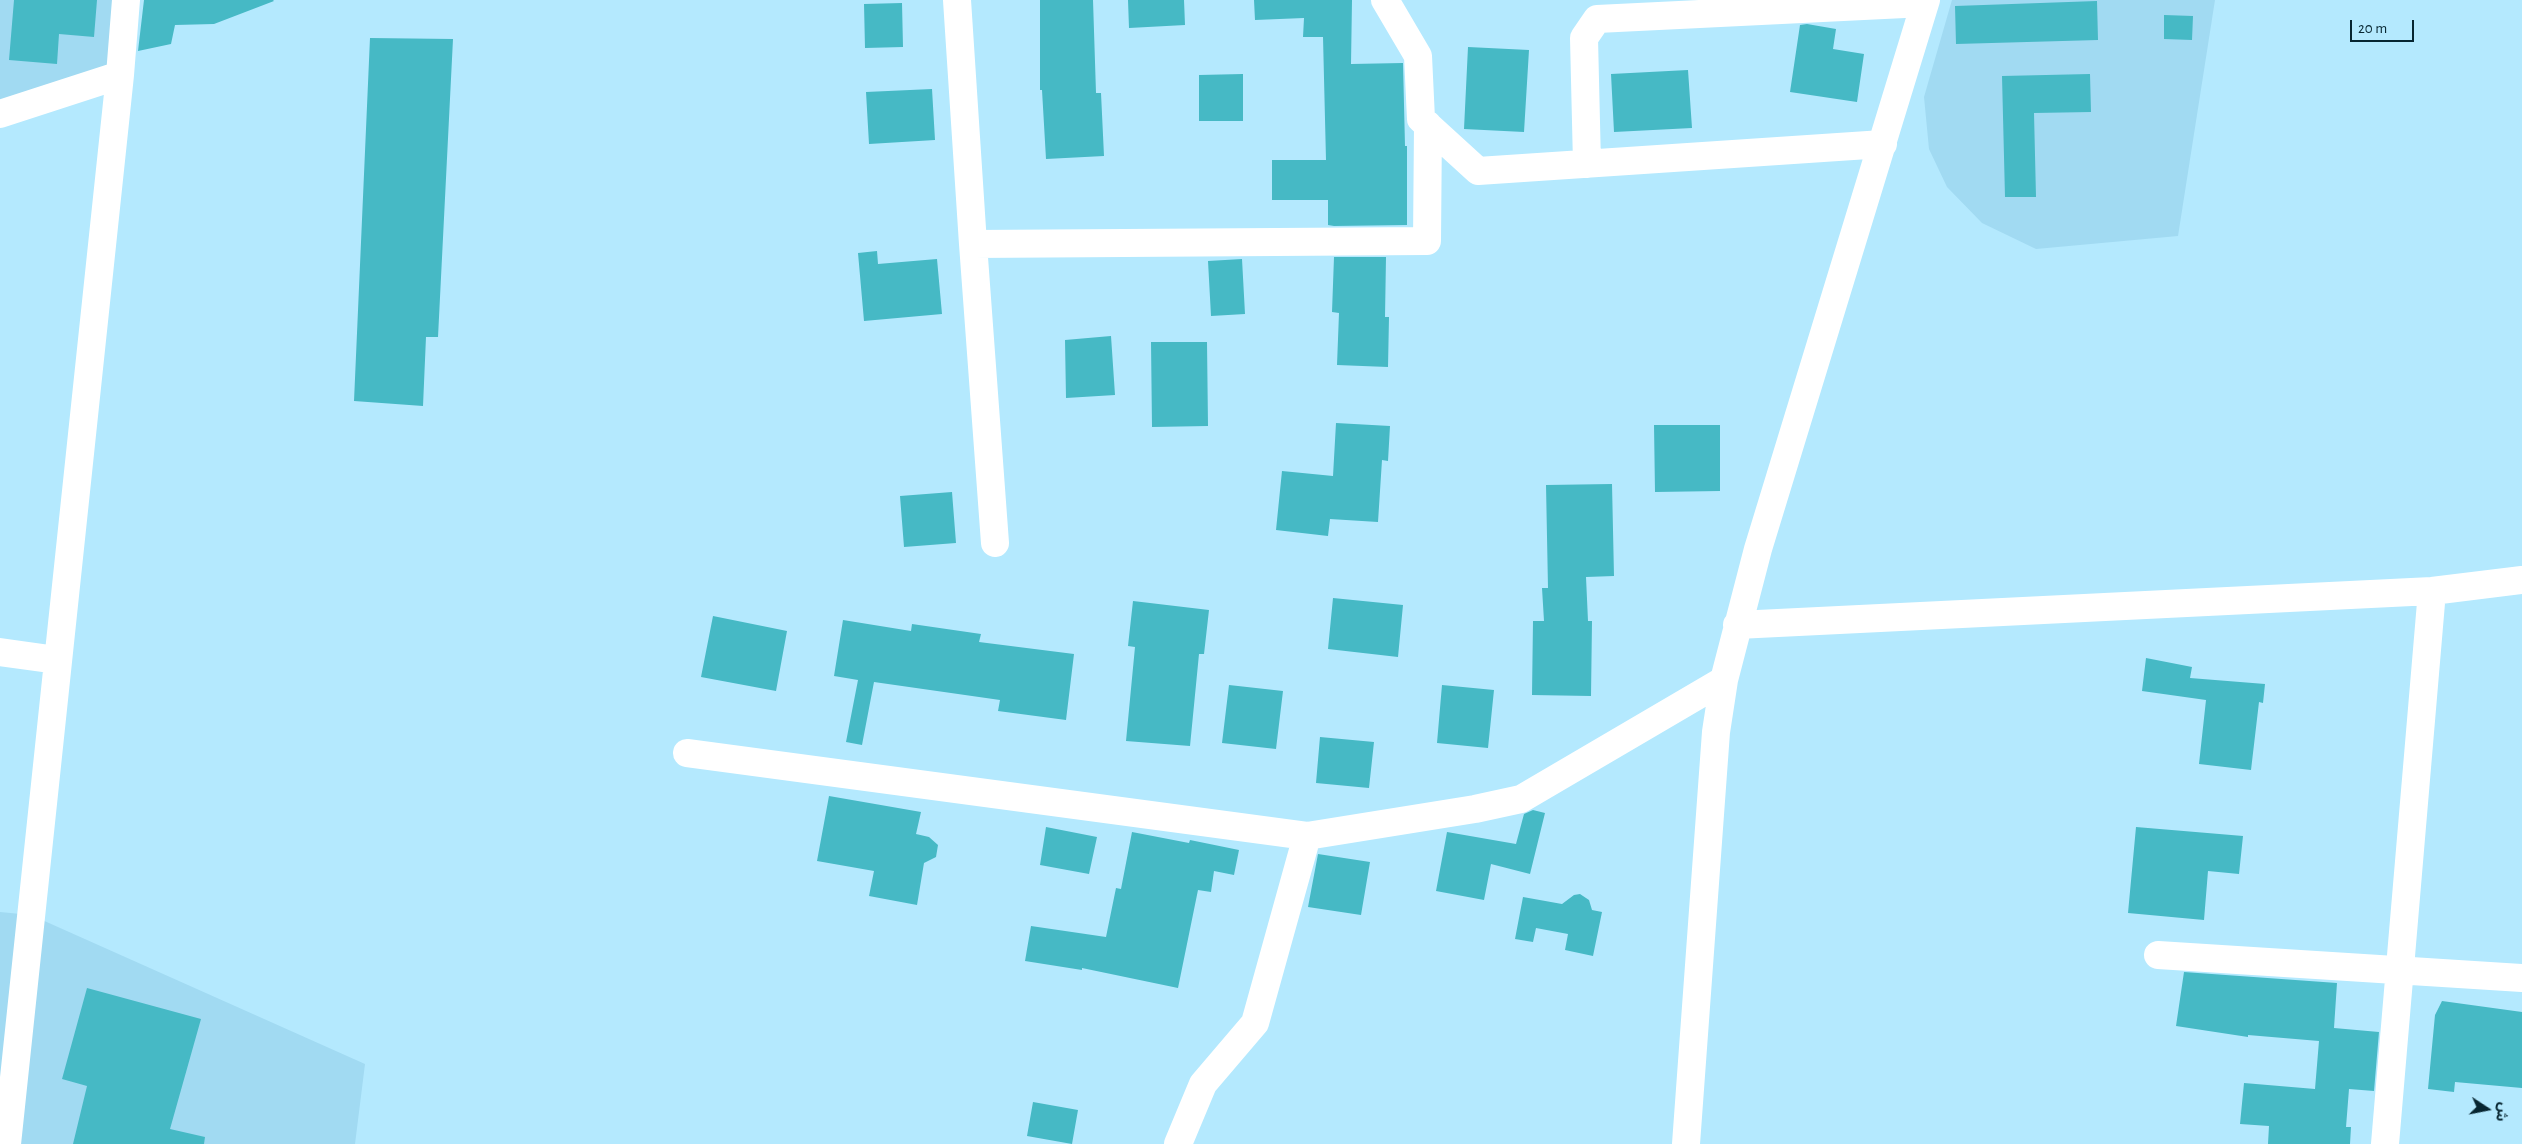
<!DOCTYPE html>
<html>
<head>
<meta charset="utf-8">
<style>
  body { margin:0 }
  #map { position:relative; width:2522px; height:1144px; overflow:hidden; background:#b4e9fe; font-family:"Alegreya Sans","Noto Sans Arabic",sans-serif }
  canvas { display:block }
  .north { position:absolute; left:2462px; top:1084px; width:50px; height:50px; -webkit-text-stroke:4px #b4e9fe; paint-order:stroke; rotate:101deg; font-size:14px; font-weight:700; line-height:20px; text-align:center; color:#072631 }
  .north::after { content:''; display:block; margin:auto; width:18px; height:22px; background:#072631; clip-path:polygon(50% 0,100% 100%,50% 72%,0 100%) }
  .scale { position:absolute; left:2350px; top:20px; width:64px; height:22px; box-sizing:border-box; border:2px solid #072631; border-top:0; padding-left:6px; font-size:15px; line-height:18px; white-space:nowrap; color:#072631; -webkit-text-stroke:4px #b4e9fe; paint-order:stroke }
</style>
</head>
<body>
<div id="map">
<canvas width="2522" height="1144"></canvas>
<div class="north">ش</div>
<div class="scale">20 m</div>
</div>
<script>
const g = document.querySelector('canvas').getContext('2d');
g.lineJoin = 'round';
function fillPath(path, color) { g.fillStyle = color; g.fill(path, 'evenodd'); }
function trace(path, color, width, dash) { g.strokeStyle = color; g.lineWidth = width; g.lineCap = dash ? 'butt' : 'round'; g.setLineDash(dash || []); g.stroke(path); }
const built = new Path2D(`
  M 0,0 L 124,0 L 120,75 L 0,114 Z
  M 1952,0 L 2215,0 L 2178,236 L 2036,249 L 1982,223 L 1947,187 L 1929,149 L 1924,97 Z
  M 0,912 L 31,915 L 365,1064 L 355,1144 L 0,1144 Z`);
const building = new Path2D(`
  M 14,0 L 97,0 L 94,37 L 59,34 L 57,64 L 9,60 Z
  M 144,0 L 273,0 L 274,1 L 214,24 L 175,25 L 171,44 L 138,51 Z
  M 1040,0 L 1093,0 L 1096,93 L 1101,93 L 1104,156 L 1046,159 L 1042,90 L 1040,90 Z
  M 1128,0 L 1184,0 L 1185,25 L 1129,28 Z
  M 1254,0 L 1352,0 L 1351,64 L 1403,63 L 1405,146 L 1407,146 L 1407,225 L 1334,226 L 1328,225 L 1328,200 L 1272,200 L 1272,160 L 1326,160 L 1323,37 L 1303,37 L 1304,18 L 1255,20 Z
  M 2097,1 L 2098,40 L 1956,44 L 1955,6 Z
  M 902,3 L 903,47 L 865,48 L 864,4 Z
  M 2164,15 L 2193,16 L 2192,40 L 2164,39 Z
  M 1807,24 L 1836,29 L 1833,49 L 1864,54 L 1857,102 L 1790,92 L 1800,25 Z
  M 370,38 L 453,39 L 438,337 L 426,337 L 423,406 L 354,401 Z
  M 1468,47 L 1529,50 L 1524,132 L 1464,129 Z
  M 1688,70 L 1692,128 L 1614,132 L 1611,74 Z
  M 1243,74 L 1243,121 L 1199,121 L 1199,75 Z
  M 2090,74 L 2091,112 L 2034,113 L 2036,197 L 2005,197 L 2002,76 Z
  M 932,89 L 935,140 L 869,144 L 866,92 Z
  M 877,251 L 878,264 L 937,259 L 942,314 L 864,321 L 858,253 Z
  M 1334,257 L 1386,257 L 1385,317 L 1389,317 L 1388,367 L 1337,365 L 1339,313 L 1332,312 Z
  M 1242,259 L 1245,314 L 1211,316 L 1208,261 Z
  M 1111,336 L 1115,395 L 1066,398 L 1065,340 Z
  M 1151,342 L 1207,342 L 1208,426 L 1152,427 Z
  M 1336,423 L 1390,426 L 1388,461 L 1382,460 L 1378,522 L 1330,519 L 1328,536 L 1276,530 L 1282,471 L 1333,476 Z
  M 1654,425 L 1720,425 L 1720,491 L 1655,492 Z
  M 1612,484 L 1614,576 L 1586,577 L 1588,621 L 1592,621 L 1591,696 L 1532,695 L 1533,621 L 1544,621 L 1542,588 L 1548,588 L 1546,485 Z
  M 952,492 L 956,543 L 904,547 L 900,496 Z
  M 1333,598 L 1403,605 L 1398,657 L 1328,649 Z
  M 1133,601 L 1209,610 L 1204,654 L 1199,654 L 1190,746 L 1126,741 L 1135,647 L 1128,646 Z
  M 713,616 L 787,631 L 776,691 L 701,677 Z
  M 843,620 L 911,631 L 912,624 L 981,634 L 979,642 L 1074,654 L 1066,720 L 998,711 L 1000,700 L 874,682 L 862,745 L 846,742 L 858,680 L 834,676 Z
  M 2146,658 L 2192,667 L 2190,678 L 2265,684 L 2263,703 L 2259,702 L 2251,770 L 2199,764 L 2206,700 L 2142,691 Z
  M 1229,685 L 1283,691 L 1276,749 L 1222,743 Z
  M 1442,685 L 1494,690 L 1488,748 L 1437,743 Z
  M 1320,737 L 1374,742 L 1369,788 L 1316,783 Z
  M 829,796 L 921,812 L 916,834 L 929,837 L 938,845 L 936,857 L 924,863 L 917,905 L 869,896 L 874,871 L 817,861 Z
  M 1533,810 L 1545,813 L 1530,874 L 1491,864 L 1484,900 L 1436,891 L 1447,832 L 1516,844 L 1524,814 Z
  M 1046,827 L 1097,837 L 1089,874 L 1040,865 Z
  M 2136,827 L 2243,836 L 2239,874 L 2208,871 L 2204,920 L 2128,913 Z
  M 1132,832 L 1189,843 L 1190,840 L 1239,850 L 1234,875 L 1214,871 L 1211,892 L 1198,890 L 1178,988 L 1082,968 L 1082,970 L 1025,961 L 1031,926 L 1106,937 L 1116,888 L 1121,889 Z
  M 1318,854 L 1370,862 L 1361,915 L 1308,907 Z
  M 1580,894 L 1589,900 L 1592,910 L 1602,912 L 1593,956 L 1565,950 L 1568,934 L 1536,928 L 1533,942 L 1515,939 L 1523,897 L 1562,904 L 1574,895 Z
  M 2184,972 L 2337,983 L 2334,1028 L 2379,1032 L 2374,1091 L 2349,1089 L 2346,1127 L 2351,1127 L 2350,1144 L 2268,1144 L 2269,1126 L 2240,1124 L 2244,1083 L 2315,1089 L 2319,1041 L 2248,1035 L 2248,1037 L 2176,1026 Z
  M 87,988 L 201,1019 L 170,1129 L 205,1137 L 204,1144 L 73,1144 L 87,1086 L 62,1079 Z
  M 2442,1001 L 2522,1012 L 2522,1088 L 2455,1082 L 2454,1092 L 2428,1089 L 2435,1015 Z
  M 1033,1102 L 1078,1110 L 1072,1144 L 1027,1136 Z`);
const minor = new Path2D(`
  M 957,0 L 973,244 L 1427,241 L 1428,125
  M 1385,0 L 1418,56 L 1421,119 L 1478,171 L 1883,144
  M 0,114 L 120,75
  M 1587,164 L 1584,38 L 1597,19 L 1925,3
  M 973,244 L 995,543
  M 1737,625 L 2432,591 L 2522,580
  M 0,652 L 57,660
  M 687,753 L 1307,836 L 1475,809 L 1521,799 L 1724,680
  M 2158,955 L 2522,978
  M 7,1144 L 120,75 L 126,0
  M 1178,1144 L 1203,1084 L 1255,1023 L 1307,836
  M 1686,1144 L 1716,732 L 1724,680 L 1758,549 L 1926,0
  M 2385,1144 L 2432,591`);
fillPath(built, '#a1daf2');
fillPath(building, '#46b9c5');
trace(minor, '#fff', 28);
</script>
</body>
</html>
